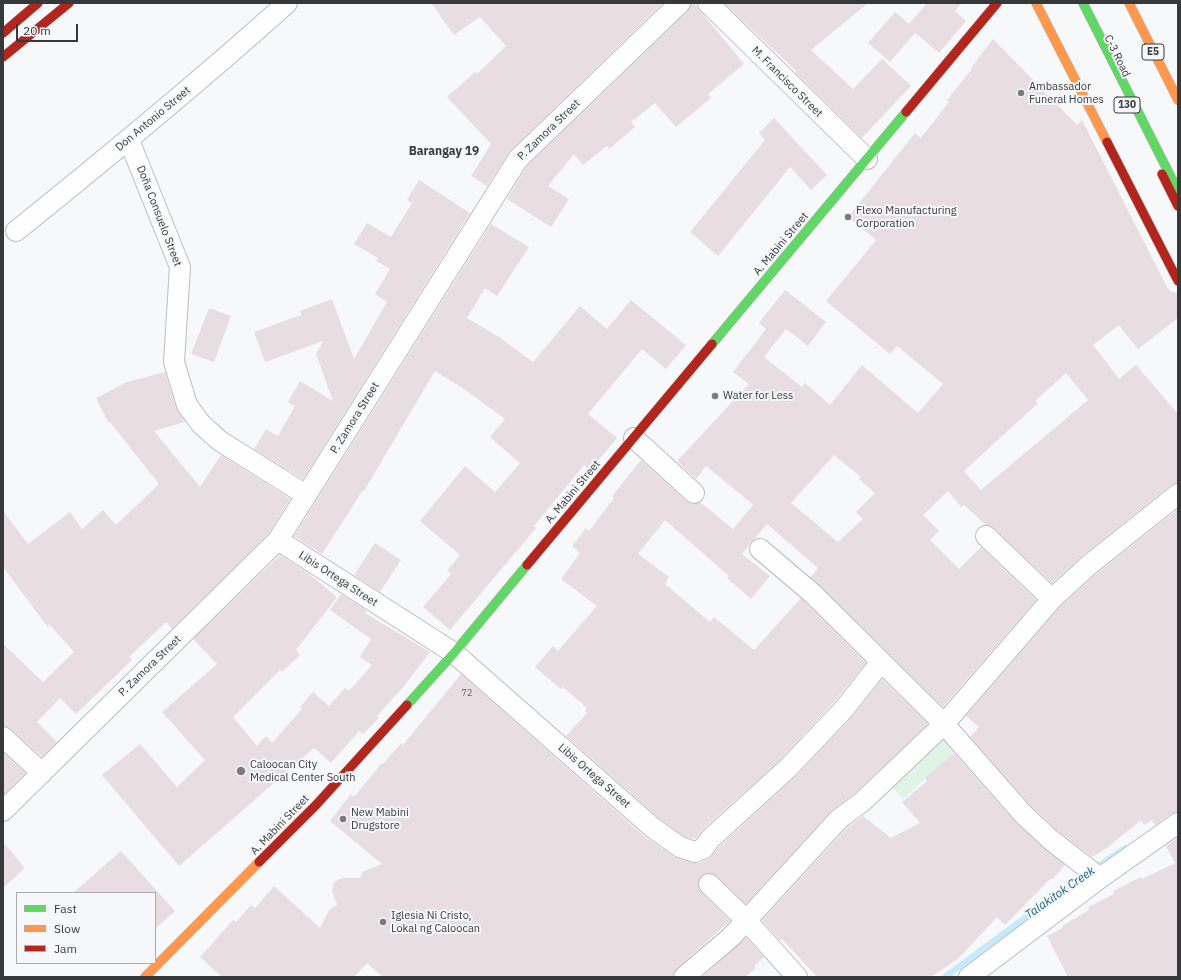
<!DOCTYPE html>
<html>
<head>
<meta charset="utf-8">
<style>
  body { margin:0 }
  #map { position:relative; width:1181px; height:980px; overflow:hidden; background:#f7f8f9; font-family:"IBM Plex Sans",sans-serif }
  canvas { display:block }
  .frame { position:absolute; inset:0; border:4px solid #373839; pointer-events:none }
  .legend { position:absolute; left:16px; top:892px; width:140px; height:72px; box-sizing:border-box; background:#f6f7fa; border:1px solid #aaabad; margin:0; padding:5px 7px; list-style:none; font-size:12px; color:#373839 }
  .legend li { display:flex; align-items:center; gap:8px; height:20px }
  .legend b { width:20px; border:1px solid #aaabad }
  .scale { position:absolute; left:16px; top:24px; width:62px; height:18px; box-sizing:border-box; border:2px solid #373839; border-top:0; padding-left:5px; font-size:12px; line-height:14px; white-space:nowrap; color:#373839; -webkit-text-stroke:3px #f6f7fa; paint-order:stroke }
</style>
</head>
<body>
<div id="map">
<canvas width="1181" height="980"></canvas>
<div class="frame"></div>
<ul class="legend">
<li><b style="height:5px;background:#63d668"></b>Fast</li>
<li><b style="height:5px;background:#ff974d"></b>Slow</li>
<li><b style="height:5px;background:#b3261e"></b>Jam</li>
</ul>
<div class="scale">20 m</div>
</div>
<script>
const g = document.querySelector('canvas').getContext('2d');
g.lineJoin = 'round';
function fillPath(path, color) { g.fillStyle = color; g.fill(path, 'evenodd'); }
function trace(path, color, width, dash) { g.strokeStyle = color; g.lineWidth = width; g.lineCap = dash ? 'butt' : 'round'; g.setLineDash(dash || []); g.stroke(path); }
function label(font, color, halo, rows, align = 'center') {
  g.font = font + ' "IBM Plex Sans",sans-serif'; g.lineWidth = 4; g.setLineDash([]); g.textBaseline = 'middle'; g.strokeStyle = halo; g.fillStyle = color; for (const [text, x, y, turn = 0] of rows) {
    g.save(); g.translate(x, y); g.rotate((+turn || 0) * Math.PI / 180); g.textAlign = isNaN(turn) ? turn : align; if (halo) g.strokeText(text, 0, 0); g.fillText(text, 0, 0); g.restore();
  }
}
const green = new Path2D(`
  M 936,724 L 958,749 L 903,799 L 880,774 Z`);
const stream = new Path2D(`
  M 945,977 L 1053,897 L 1125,848`);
const building = new Path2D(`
  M 431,3 L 663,3 L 510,151 L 487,186 L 471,176 L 491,144 L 447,97 L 475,72 L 477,74 L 506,46 L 480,17 L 454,35 Z
  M 691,3 L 694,3 L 744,64 L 708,94 L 711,98 L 676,127 L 655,103 L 631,122 L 635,127 L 609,149 L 607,146 L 583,165 L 574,154 L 548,186 L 569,199 L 551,227 L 507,199 L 527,166 L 688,11 Z
  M 724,3 L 868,3 L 811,50 L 853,89 L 882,59 L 911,86 L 862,138 L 795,72 L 796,71 Z
  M 927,3 L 962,3 L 955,11 L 966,21 L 939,53 L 915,33 L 890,62 L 868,43 L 895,12 L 909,24 Z
  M 993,39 L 1077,125 L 1082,120 L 1167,287 L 1172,292 L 1178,293 L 1178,318 L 1138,349 L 1119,325 L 1093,345 L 1119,379 L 1136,365 L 1178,414 L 1178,483 L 1171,485 L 1082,556 L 1052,583 L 994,528 L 986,525 L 964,505 L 961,507 L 948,491 L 923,515 L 939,531 L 930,540 L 959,569 L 981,547 L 1036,600 L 943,707 L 811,577 L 818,568 L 767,524 L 742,554 L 770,576 L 751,599 L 727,578 L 729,576 L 665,520 L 638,554 L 669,577 L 665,584 L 710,622 L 714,617 L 754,650 L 801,598 L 866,663 L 835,701 L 780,760 L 702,830 L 696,839 L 685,837 L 660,819 L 566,736 L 587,713 L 585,711 L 587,708 L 563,687 L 561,689 L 535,667 L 553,646 L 558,651 L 597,606 L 561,579 L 580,553 L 572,546 L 586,528 L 589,531 L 614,498 L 612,496 L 641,460 L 686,501 L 692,504 L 700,502 L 733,529 L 753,505 L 750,502 L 706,466 L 696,479 L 677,461 L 749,384 L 733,372 L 766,329 L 759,323 L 785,290 L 826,322 L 808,346 L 786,329 L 764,357 L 802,387 L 805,383 L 830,405 L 862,365 L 918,413 L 943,384 L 897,346 L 890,354 L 826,301 L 876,240 L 848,217 L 915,133 L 921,138 L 949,102 L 947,100 L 972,69 L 971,68 ZM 1066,373 L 1088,400 L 981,490 L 964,471 L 1038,403 L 1035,401 ZM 834,455 L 861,477 L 859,479 L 875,493 L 856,512 L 863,519 L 838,542 L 791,503 Z
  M 774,118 L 827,175 L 811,190 L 790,167 L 718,256 L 690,232 L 765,140 L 759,133 Z
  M 419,180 L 470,213 L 303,479 L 254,449 L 266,429 L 278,436 L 295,406 L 288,402 L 300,381 L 333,401 L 316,354 L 323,341 L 265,362 L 254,332 L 301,315 L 300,311 L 332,299 L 354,359 L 387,302 L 375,294 L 390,269 L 376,261 L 378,258 L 354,244 L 367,223 L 391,237 L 412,203 L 407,200 Z
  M 491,224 L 529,247 L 497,296 L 485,288 L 467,318 L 499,337 L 533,362 L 580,306 L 607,329 L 631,300 L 686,345 L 666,369 L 642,349 L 588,414 L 617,438 L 590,470 L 584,465 L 534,526 L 536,528 L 450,630 L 423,607 L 451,574 L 447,571 L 460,555 L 420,521 L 465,466 L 495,492 L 520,463 L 490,437 L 505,419 L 461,387 L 435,371 L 364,491 L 363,490 L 322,554 L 294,536 Z
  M 209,308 L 231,316 L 214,362 L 191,354 Z
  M 165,372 L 176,408 L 185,422 L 154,431 L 200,487 L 221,455 L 290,499 L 269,533 L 172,629 L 166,622 L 129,657 L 132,660 L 76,714 L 60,698 L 37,722 L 57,742 L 42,757 L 11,729 L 3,726 L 3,644 L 43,682 L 74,652 L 49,624 L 47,626 L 3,567 L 3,511 L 28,544 L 70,512 L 82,529 L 103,510 L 116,525 L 159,484 L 110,422 L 108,422 L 96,398 L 127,382 Z
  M 1178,509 L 1178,812 L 1171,814 L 1155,825 L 1152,820 L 1144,825 L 1141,820 L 1107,848 L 1092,857 L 1058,831 L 1032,807 L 970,737 L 979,727 L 966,716 L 1060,607 L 1096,574 Z
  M 375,543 L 401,560 L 380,592 L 354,575 Z
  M 280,555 L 309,574 L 337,597 L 296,650 L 300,655 L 282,672 L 280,670 L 233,717 L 257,746 L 266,736 L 272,743 L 302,709 L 300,707 L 313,692 L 329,706 L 345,688 L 349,691 L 372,665 L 360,657 L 371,639 L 330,610 L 341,594 L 367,611 L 365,613 L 430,652 L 404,686 L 377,716 L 379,718 L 363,734 L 359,731 L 331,763 L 314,748 L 179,866 L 102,775 L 140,744 L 177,787 L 205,760 L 162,712 L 217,664 L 193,639 Z
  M 461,674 L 645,837 L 674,857 L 692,863 L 700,863 L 709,858 L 719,847 L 796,776 L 852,717 L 882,679 L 928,724 L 855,793 L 831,811 L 746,904 L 717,876 L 706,873 L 701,876 L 698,882 L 701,892 L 730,921 L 677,968 L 673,977 L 383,977 L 367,963 L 354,977 L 222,977 L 200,957 L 233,920 L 236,922 L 251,905 L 255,908 L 274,886 L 320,928 L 329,910 L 337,905 L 332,891 L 334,882 L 342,878 L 360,878 L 362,872 L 382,864 L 330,821 L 351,794 L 354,797 L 382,763 L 383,764 L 401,743 L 403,745 Z
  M 3,753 L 25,773 L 3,795 Z
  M 954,753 L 1016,823 L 1065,865 L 1052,880 L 1051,878 L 1005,925 L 997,917 L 959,958 L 931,977 L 817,977 L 782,939 L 780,941 L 762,920 L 847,828 L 863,816 L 891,838 L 920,823 L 902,802 L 927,781 L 925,778 Z
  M 1178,837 L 1178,977 L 1068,977 L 1047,936 L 1063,928 L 1062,926 L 1089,910 L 1088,907 L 1114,894 L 1113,891 L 1141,877 L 1142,879 L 1175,863 L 1166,846 Z
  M 3,842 L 25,868 L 3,888 Z
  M 121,851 L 175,911 L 155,929 L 155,893 L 73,893 Z
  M 746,937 L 764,957 L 754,966 L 756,968 L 745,977 L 702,977 Z`);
const street = new Path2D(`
  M 708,3 L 867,159
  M 129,140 L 180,267 L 174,362 L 187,405 L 201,424 L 220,441 L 306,495
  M 16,231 C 108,157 199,82 287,3
  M 634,438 L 694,493
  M 986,536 L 1052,599
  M 278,540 L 454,653 L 653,828 L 680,847 L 695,852 L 704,848 L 710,839 L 788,768 L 844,709 L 881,662
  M 760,549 L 813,594 L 944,724 L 1024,815 L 1051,840 L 1100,878
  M 3,737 L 42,773
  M 3,811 L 278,540 L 518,159 L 680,3
  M 709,884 L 746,920 L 797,977
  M 684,977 L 731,937 L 839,819 L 862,802 L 944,724 L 1052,599 L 1089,565 L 1178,494
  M 969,977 L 1100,878 L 1178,823`);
const fast = new Path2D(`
  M 1083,3 L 1178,191
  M 712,344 L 906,112
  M 407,705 L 454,653 L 527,565`);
const slow = new Path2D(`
  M 1036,3 L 1107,142
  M 1129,3 L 1178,100
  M 145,977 L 259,862`);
const jam = new Path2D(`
  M 3,33 L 38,3
  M 3,57 L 69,3
  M 906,112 L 997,3
  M 1107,142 L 1178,281
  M 1162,174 L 1178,206
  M 527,565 L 712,344
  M 259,862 L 316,805 L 407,705`);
const markers = [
  [1021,93,4,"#7a7b7c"],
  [848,217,4,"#7a7b7c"],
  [715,396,4,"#7a7b7c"],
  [241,771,5,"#7a7b7c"],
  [343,819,4,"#7a7b7c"],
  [383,922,4,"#7a7b7c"]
];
const numberNames = [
  ["72",467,693]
];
const shields = [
  [1153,52,22],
  [1127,105,26]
];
const shieldNames = [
  ["E5",1153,52],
  ["130",1127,105]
];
const streetNames = [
  ["C-3 Road",1117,56,64],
  ["M. Francisco Street",787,82,45],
  ["Don Antonio Street",153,119,-40],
  ["P. Zamora Street",549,130,-44],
  ["Doña Consuelo Street",159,216,69],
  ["A. Mabini Street",781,244,-50],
  ["P. Zamora Street",355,418,-58],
  ["A. Mabini Street",573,492,-50],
  ["Libis Ortega Street",338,579,33],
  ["P. Zamora Street",150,666,-44],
  ["Libis Ortega Street",594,776,41],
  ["A. Mabini Street",280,825,-46]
];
const poiNames = [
  ["Ambassador",1029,87],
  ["Funeral Homes",1029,100],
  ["Flexo Manufacturing",856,211],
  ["Corporation",856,224],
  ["Water for Less",723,396],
  ["Caloocan City",250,765],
  ["Medical Center South",250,778],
  ["New Mabini",351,813],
  ["Drugstore",351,826],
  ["Iglesia Ni Cristo,",391,916],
  ["Lokal ng Caloocan",391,929]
];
const neighbourhoodNames = [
  ["Barangay 19",444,152]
];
const waterNames = [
  ["Talakitok Creek",1060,893,-35]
];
fillPath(green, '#dff4e5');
trace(stream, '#c7eafa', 6);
fillPath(building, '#e8dee2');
trace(street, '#bcbcbd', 22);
trace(fast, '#bcbcbd', 10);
trace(slow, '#bcbcbd', 10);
trace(jam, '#bcbcbd', 10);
trace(street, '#fefefe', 20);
trace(fast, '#63d668', 9);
trace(slow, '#ff974d', 9);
trace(jam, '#b3261e', 9);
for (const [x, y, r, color] of markers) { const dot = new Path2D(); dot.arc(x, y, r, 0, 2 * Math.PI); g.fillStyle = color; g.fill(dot); trace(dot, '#f6f7fa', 1.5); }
label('9px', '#656365', null, numberNames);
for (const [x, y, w] of shields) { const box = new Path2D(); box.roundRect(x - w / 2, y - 8, w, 16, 3); g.fillStyle = '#f6f7fa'; g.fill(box); trace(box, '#373839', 1); }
label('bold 10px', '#373839', null, shieldNames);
label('11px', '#373839', '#f6f7fa', streetNames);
label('11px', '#373839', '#f6f7fa', poiNames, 'left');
label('bold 12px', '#393a3c', '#f6f7fa', neighbourhoodNames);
label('italic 12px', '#115f7c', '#f6f7fa', waterNames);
</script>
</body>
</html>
